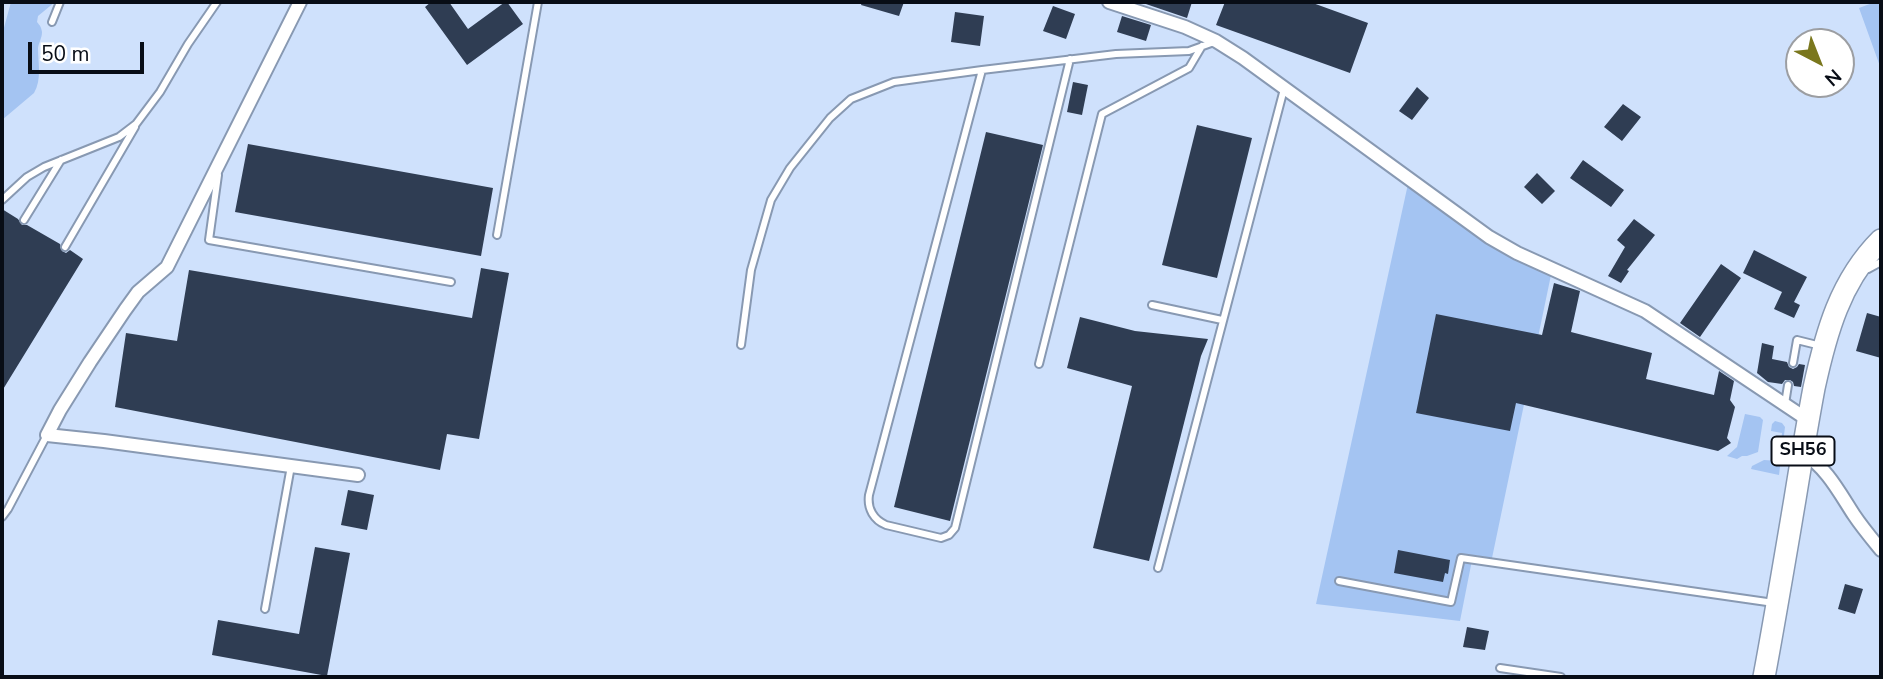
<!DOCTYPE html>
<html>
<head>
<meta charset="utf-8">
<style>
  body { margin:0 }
  #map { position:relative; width:1883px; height:679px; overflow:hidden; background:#cfe1fc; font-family:"Nunito Sans",sans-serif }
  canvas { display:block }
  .frame { position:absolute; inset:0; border:4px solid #080d16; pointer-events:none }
  .north { position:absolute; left:1785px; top:28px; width:70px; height:70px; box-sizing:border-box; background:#fff; border:2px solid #9c9ea2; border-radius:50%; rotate:138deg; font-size:19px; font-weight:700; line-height:28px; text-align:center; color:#080d16 }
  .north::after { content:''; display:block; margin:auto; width:24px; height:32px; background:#7a771d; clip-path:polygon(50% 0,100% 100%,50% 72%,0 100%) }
  .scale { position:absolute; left:28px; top:42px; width:116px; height:32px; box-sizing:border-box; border:4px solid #080d16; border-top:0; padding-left:9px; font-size:21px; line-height:24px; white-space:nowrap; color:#080d16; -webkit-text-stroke:5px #fff; paint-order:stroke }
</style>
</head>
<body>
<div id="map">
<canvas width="1883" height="679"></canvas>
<div class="frame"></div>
<div class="north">N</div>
<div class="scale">50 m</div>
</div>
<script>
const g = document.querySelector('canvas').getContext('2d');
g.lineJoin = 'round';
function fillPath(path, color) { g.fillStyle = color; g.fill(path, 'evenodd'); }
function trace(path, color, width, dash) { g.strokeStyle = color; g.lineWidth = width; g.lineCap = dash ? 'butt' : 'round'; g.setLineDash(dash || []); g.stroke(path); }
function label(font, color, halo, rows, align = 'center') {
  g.font = font + ' "Nunito Sans",sans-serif'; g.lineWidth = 7; g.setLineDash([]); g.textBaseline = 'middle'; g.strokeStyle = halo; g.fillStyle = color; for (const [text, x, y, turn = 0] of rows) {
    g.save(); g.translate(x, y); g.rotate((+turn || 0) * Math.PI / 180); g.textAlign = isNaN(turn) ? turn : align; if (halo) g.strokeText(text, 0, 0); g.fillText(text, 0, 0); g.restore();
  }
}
const green = new Path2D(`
  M 11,2 L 55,2 L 38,16 L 37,22 C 40,26 41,26 42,32 C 42,38 39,42 38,48 C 38,63 42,79 34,93 L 2,120 L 2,35 Z
  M 1875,2 L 1881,2 L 1881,69 L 1859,8 Z
  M 1408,184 L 1551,275 L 1492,558 L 1473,555 L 1460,621 L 1316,604 Z
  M 1745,414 L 1760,417 L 1763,420 L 1758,452 L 1747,456 L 1742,456 L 1737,459 L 1727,456 L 1737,447 Z
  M 1775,421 L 1782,423 L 1785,427 L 1779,475 L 1751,469 L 1752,466 L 1764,460 L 1779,461 L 1782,433 L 1771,431 L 1772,424 Z`);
const building = new Path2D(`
  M 431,2 L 449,2 L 468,29 L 505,2 L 507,2 L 523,24 L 467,65 L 425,7 Z
  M 862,2 L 904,2 L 899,16 L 861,5 Z
  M 1140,2 L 1192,2 L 1187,18 Z
  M 1225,2 L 1310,2 L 1368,23 L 1350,73 L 1216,25 Z
  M 1053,6 L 1075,14 L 1066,39 L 1043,31 Z
  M 955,12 L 984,16 L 980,46 L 951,42 Z
  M 1122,16 L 1151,25 L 1146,41 L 1117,32 Z
  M 1073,82 L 1088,85 L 1082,115 L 1067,112 Z
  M 1417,87 L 1429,98 L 1412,120 L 1399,111 Z
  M 1623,104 L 1641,117 L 1622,141 L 1604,127 Z
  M 1197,125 L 1252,138 L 1217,278 L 1162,265 Z
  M 986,132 L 1043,145 L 950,521 L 894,507 Z
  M 248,144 L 493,188 L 481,256 L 235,212 Z
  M 1583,160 L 1624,190 L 1611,207 L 1570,178 Z
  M 1537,173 L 1555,191 L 1542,204 L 1524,187 Z
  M 2,209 L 18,219 L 22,225 L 27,225 L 60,244 L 62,251 L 66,253 L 70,250 L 83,259 L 2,391 Z
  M 1634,219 L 1655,235 L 1627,270 L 1629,271 L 1621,283 L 1608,276 L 1625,247 L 1617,240 Z
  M 1754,250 L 1807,277 L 1794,302 L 1800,305 L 1794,318 L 1774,309 L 1782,292 L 1743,273 Z
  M 1721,264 L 1741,278 L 1700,337 L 1680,323 Z
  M 481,268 L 509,273 L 479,439 L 447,434 L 440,470 L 115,407 L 126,333 L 177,341 L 189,270 L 472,318 Z
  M 1554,283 L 1580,291 L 1571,332 L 1652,353 L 1646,379 L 1714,395 L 1719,371 L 1734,381 L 1730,400 L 1735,407 L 1727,438 L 1731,443 L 1718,451 L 1516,403 L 1510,431 L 1416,413 L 1436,314 L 1542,335 Z
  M 1867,313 L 1881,317 L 1881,358 L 1856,351 Z
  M 1080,317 L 1135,331 L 1208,339 L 1201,356 L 1149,561 L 1093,548 L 1132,386 L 1067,368 Z
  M 1762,343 L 1774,346 L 1772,359 L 1787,362 L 1789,367 L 1793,369 L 1797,367 L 1799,364 L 1805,365 L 1801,387 L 1794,386 L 1793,382 L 1790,380 L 1785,380 L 1782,384 L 1768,382 L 1757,373 Z
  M 348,490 L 374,495 L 367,530 L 341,525 Z
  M 315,547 L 350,553 L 327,676 L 212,655 L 218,620 L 299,634 Z
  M 1398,550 L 1450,560 L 1448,574 L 1445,573 L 1443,582 L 1394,573 Z
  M 1845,584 L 1863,589 L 1855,614 L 1838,609 Z
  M 1467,627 L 1489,631 L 1485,650 L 1463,647 Z`);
const service = new Path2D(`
  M 52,22 L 60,2
  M 1070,59 L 955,528 L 949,535 L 941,538 L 886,525 C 874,520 867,509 869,495 L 982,70 L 1116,54 L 1189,51 L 1214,42
  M 218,175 L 209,240 L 451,282
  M 2,200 L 27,177 L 44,167 L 119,137 L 136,124 L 160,92 L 188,44 L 217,2
  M 24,220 L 61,160
  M 497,235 L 538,2
  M 65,247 L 135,127
  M 1868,269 L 1881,262
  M 1152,305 L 1222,320
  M 741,345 L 751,270 L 771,200 L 790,168 L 830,118 L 851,99 L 894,82 L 982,70
  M 1793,363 L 1797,340 L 1821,346
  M 1039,364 L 1102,114 L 1189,68 L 1202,46
  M 1785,404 L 1788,385
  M 2,517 L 8,509 L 47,435
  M 1158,568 L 1284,89
  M 1339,581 L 1451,602 L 1461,558 L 1774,603
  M 265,609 L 291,466
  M 1500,668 L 1561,677`);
const minor = new Path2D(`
  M 300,2 L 167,267 L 138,292 L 125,310 L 90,362 L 60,410 L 47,435 L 104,441 L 358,475
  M 1109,2 L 1185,27 L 1216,41 L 1243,58 L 1489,237 L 1517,253 L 1645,311 L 1808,420
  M 1802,452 C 1827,468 1839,492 1854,515 C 1862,527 1872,539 1881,550`);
const primary = new Path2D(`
  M 1764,677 C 1775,618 1785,558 1795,499 C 1801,462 1807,425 1814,388 C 1826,333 1840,281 1881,240`);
const shields = [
  [1803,451,63]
];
const shieldNames = [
  ["SH56",1803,451]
];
fillPath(green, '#a4c4f2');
fillPath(building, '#2f3d53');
trace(service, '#8899b2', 10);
trace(minor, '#8899b2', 16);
trace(primary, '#8899b2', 24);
trace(service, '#fff', 6);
trace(minor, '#fff', 12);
trace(primary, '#fff', 21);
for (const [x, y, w] of shields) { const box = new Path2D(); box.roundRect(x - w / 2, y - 14.5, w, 29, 5); g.fillStyle = '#fff'; g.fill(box); trace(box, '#080d16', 2); }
label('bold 18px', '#080d16', null, shieldNames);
</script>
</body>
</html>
